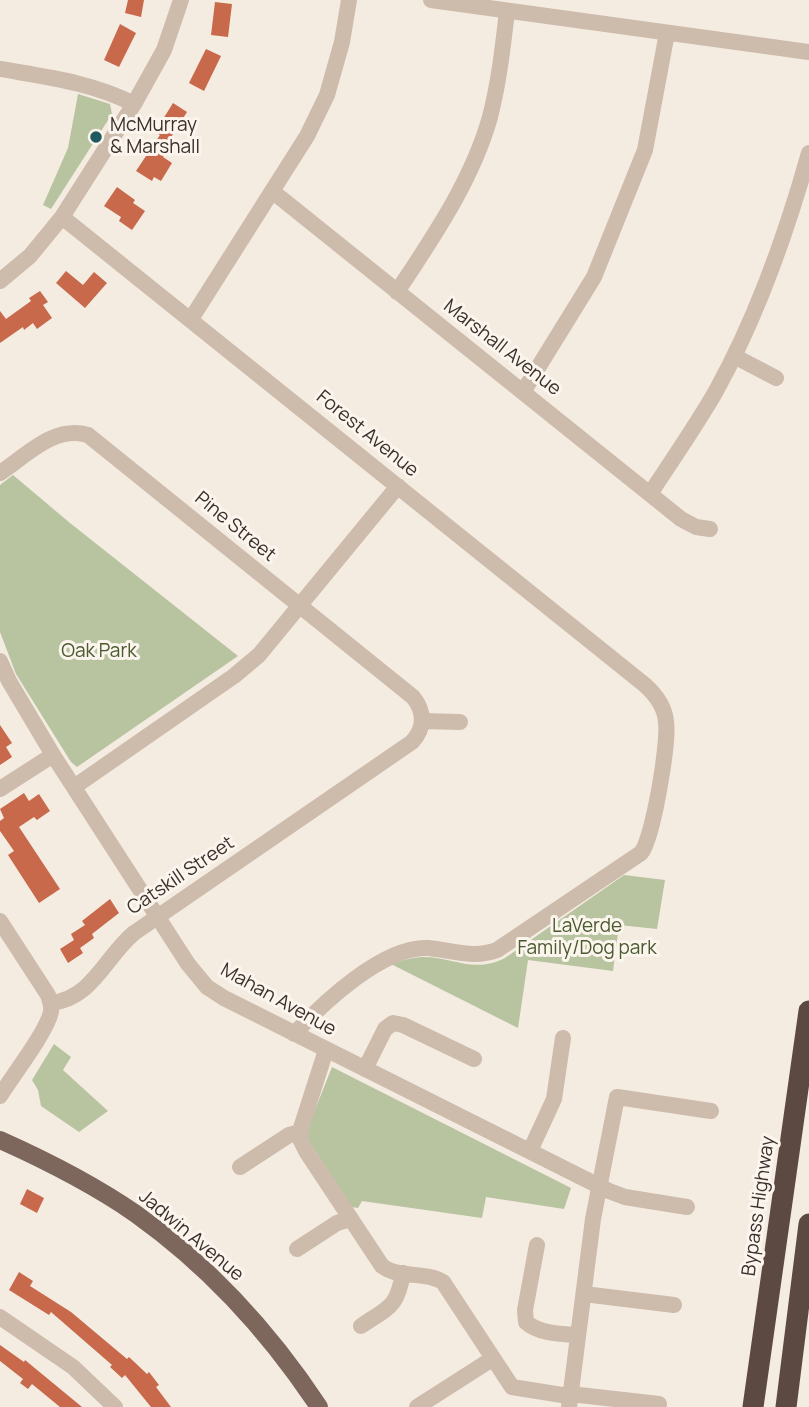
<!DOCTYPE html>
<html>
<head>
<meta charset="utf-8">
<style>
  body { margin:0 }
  canvas { display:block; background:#f4ebe1 }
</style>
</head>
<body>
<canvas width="809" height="1407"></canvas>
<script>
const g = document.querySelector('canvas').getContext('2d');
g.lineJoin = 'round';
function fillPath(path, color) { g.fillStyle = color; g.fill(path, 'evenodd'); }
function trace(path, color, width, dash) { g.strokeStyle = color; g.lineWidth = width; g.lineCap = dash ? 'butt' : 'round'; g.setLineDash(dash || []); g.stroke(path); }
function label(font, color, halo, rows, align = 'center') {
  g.font = font + ' Manrope,sans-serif'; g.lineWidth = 6; g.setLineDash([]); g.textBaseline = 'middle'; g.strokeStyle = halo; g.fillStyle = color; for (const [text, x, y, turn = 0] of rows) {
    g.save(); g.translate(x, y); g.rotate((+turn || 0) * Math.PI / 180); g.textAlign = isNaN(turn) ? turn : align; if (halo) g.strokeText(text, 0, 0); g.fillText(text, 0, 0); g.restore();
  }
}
const green = new Path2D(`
  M 78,94 L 110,104 L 112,114 L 51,209 L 43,205 L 68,148 Z
  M 13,475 L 70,523 L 238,656 L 77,767 L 71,762 L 16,674 L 0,632 L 0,485 Z
  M 624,875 L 665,880 L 657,929 L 619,925 L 613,971 L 528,960 L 518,1028 L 391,964 C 401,961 412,957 423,957 C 454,957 473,974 505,958 Z
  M 54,1044 L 71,1057 L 63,1070 L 108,1111 L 79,1132 L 41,1106 L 38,1090 L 32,1080 Z
  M 332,1067 L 571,1188 L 564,1209 L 486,1197 L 482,1218 L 362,1201 L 358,1208 L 352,1207 L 305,1135 Z`);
const building = new Path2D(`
  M 128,0 L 144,0 L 141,17 L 125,13 Z
  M 215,2 L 232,4 L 228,37 L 211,35 Z
  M 120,24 L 136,33 L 119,67 L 104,60 Z
  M 206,49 L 221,56 L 204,91 L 189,83 Z
  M 173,103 L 187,112 L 164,148 L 167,150 L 163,157 L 172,163 L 161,181 L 154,177 L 152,181 L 136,171 L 160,135 L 155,132 Z
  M 117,187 L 135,200 L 133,203 L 145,211 L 132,230 L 119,221 L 121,217 L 104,206 Z
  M 66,271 L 83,285 L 94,272 L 107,283 L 85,308 L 56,283 Z
  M 40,291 L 48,302 L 43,305 L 52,318 L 37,329 L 33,323 L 24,330 L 23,327 L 0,343 L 0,311 L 6,319 L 31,301 L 29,298 Z
  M 0,725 L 12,743 L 6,747 L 12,757 L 0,765 Z
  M 24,793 L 29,801 L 39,794 L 50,811 L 37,820 L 34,817 L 19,827 L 60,889 L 39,903 L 8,855 L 14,851 L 0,831 L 0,821 L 4,818 L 0,809 Z
  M 110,899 L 119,913 L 92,934 L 94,938 L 80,948 L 83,953 L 68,963 L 60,949 L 74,940 L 71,934 L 85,925 L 82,921 Z
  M 27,1189 L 44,1198 L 37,1213 L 20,1204 Z
  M 19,1272 L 33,1281 L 30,1286 L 71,1312 L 127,1359 L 129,1357 L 147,1374 L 149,1372 L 159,1385 L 156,1387 L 171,1407 L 151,1407 L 125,1375 L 122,1378 L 110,1367 L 112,1365 L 51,1312 L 49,1315 L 9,1290 Z
  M 0,1345 L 24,1362 L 25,1360 L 82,1407 L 60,1407 L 32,1384 L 28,1389 L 20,1383 L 23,1379 L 0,1361 Z`);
const minor = new Path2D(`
  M 431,0 L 809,52
  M 0,69 C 46,77 91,82 134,104
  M 272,191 L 681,519 L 696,527 L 710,529
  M 62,217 L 645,685 C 656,695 665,707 666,722 C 669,742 653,839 641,853 L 497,950 C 473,959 452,950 428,948 C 383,946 323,1003 294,1034
  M 0,281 L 30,256 L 62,217 L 134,104 L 164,50 L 181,0
  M 397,292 C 433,237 472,181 490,117 C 499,82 503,46 507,11
  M 191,319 L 307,136 L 327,95 L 342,42 L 349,0
  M 734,356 L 776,378
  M 523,392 L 594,277 L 645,150 L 667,33
  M 0,473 C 26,456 54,425 88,435 L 413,697 C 425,712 425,728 412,742 L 134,933 C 105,957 93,998 51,1003
  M 650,494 C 672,460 696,426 716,391 C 758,315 786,235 809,153
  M 0,661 L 9,681 L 53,755 L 188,964 L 207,987 L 224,998 L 609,1191 L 625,1197 L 687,1207
  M 423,721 L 460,722
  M 74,787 L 234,676 L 259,655 L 398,486
  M 0,789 L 53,755
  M 0,921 L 48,995 C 50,1001 52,1006 51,1012 C 46,1033 13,1075 0,1096
  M 326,1050 L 301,1128 L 300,1139 L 306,1151 L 382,1266 C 399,1279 425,1271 443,1282 L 512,1387 L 562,1395 L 579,1395 L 659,1404
  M 365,1069 L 385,1029 L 393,1023 L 403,1025 L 474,1059
  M 530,1151 L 554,1099 L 563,1038
  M 240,1167 L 289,1135 L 300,1132
  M 537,1245 L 525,1310 L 526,1322 C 539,1334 562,1334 578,1335
  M 297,1249 L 337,1223 L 350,1219
  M 584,1294 L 674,1305
  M 0,1317 L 73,1367 L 115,1407
  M 361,1326 C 389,1307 397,1308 403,1273
  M 417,1407 L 492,1359
  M 569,1407 L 593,1219 L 617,1097 L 711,1111`);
const major = new Path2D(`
  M 0,1140 C 47,1161 94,1185 136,1214 C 209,1266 270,1333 319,1407`);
const highway = new Path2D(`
  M 753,1407 L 809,1011
  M 786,1407 L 809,1224`);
const markers = [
  [96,137,7,"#1f5a5e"]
];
const poiNames = [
  ["McMurray",110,126],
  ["& Marshall",110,148]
];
const streetNames = [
  ["Marshall Avenue",502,348,38],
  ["Forest Avenue",367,434,39],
  ["Pine Street",235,527,39],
  ["Catskill Street",181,876,-34],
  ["Mahan Avenue",278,1000,29],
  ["Bypass Highway",759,1206,-82],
  ["Jadwin Avenue",191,1236,40]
];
const parkNames = [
  ["Oak Park",99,652],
  ["LaVerde",587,927],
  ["Family/Dog park",587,949]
];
fillPath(green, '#b8c4a0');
fillPath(building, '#c8694b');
trace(minor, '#cdbbac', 16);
trace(major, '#7d675c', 18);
trace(highway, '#5c4a42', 21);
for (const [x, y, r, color] of markers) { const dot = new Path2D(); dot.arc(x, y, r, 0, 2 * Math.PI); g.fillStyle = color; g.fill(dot); trace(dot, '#fbf5ee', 2.5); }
label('19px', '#3b302b', '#fbf5ee', poiNames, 'left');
label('19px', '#3b302b', '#fbf5ee', streetNames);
label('19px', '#4a5a2e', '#fbf5ee', parkNames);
</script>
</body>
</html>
